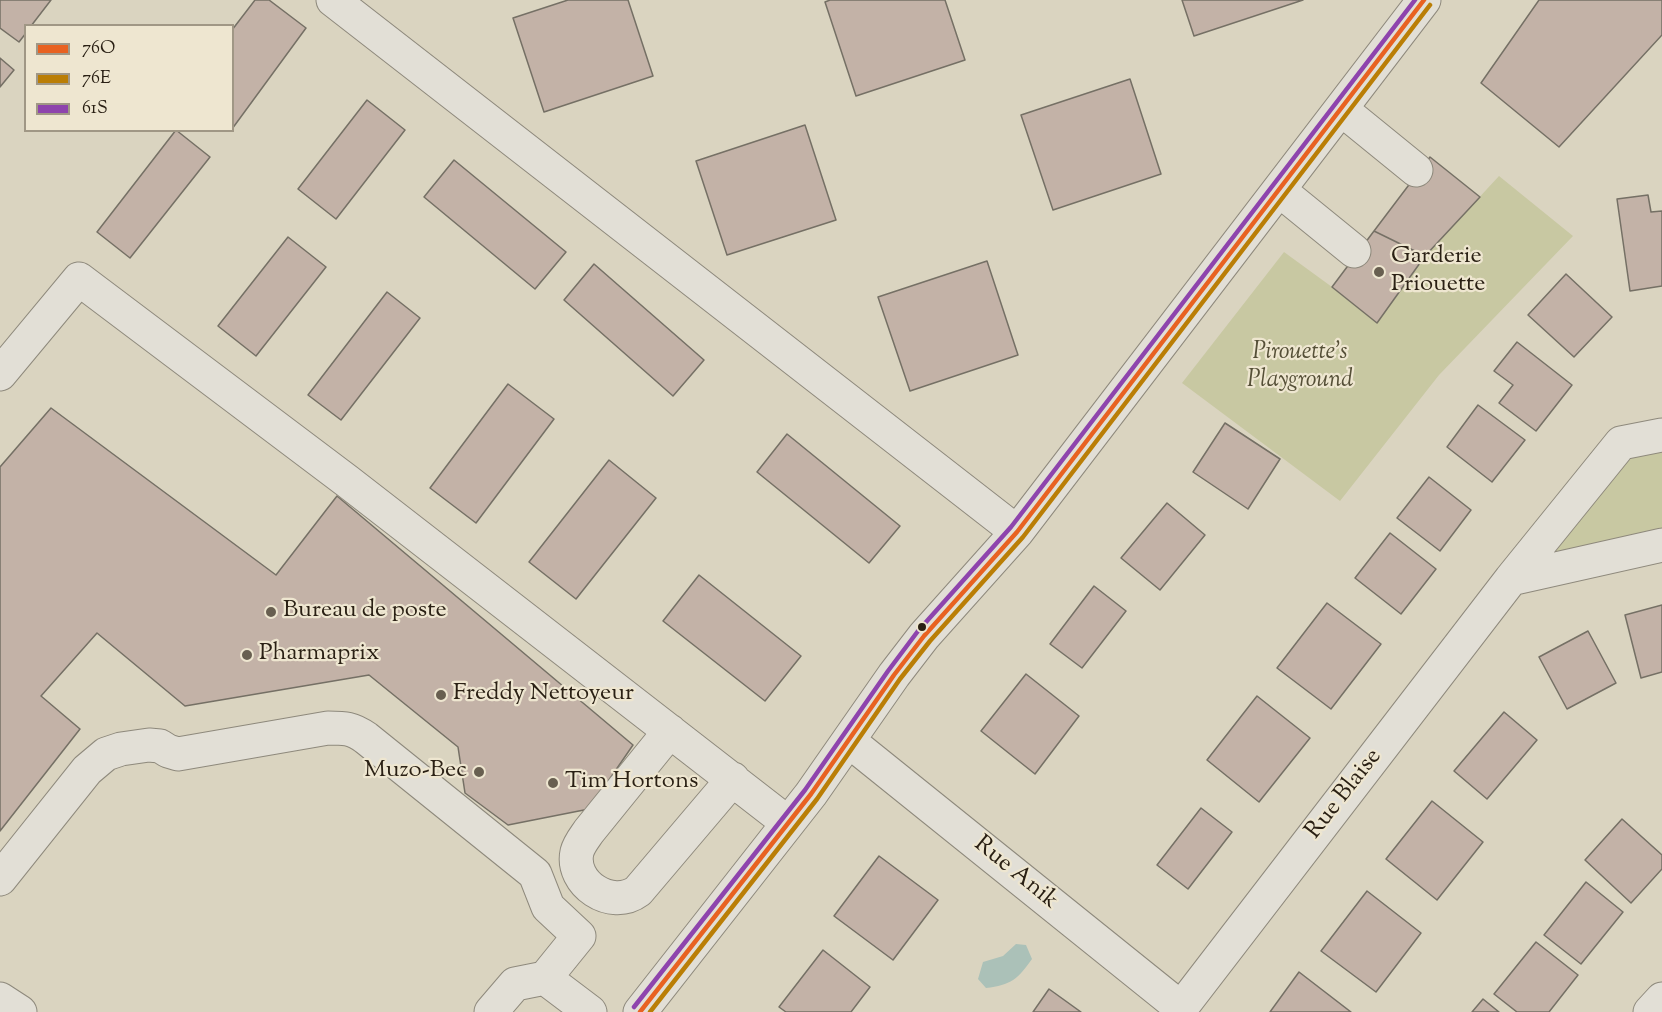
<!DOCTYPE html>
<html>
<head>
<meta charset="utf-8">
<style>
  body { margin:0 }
  #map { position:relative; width:1662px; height:1012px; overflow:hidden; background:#dad4c0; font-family:"Sorts Mill Goudy",serif }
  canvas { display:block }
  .legend { position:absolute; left:24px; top:24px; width:210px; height:108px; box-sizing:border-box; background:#eee6d0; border:2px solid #a09785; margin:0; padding:8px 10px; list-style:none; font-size:18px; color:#2a2014 }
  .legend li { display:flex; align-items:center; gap:12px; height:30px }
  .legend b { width:30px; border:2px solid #a09785 }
</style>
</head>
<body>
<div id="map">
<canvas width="1662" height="1012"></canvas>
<ul class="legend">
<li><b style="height:8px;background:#e86221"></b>76O</li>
<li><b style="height:8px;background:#ba7e06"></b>76E</li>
<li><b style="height:8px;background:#8e44ad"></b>61S</li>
</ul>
</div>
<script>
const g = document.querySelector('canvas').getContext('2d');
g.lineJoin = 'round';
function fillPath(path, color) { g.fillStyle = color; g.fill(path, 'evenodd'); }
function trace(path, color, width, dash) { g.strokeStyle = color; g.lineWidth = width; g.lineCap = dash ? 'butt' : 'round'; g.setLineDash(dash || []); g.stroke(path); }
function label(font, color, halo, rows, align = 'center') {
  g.font = font + ' "Sorts Mill Goudy",serif'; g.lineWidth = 4.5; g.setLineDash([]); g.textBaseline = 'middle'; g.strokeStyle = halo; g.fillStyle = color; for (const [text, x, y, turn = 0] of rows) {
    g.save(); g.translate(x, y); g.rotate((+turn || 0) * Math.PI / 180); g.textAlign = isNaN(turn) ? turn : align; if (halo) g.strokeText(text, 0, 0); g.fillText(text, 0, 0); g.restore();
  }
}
const green = new Path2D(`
  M 1499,176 L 1573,236 L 1439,375 L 1340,501 L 1182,383 L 1284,252 L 1332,287 L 1377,323 L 1425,256 Z
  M 1662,435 L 1662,545 L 1511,579 L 1621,443 Z`);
const water = new Path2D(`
  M 1016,944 L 1026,945 L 1032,959 C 1018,979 1011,985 986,988 L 978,979 L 983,962 L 1003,956 Z`);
const building = new Path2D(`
  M 0,0 L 51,0 L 31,26 L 26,26 L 26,33 L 19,42 L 0,28 Z
  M 255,0 L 269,0 L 306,28 L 232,129 L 232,30 Z
  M 568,0 L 628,0 L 653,76 L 544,112 L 513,18 Z
  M 830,0 L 945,0 L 965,60 L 856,96 L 825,2 Z
  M 1182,0 L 1303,0 L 1194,36 Z
  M 1539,0 L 1662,0 L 1662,35 L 1559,147 L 1481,83 Z
  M 0,58 L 14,70 L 0,87 Z
  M 1130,79 L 1161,174 L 1053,210 L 1021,115 Z
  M 367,100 L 405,130 L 336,219 L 298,189 Z
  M 805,125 L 836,220 L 727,255 L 696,161 Z
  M 176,130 L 210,157 L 130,258 L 97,232 Z
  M 1430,157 L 1480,197 L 1425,256 L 1374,231 Z
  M 454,160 L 566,252 L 535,289 L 424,197 Z
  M 1648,195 L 1651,212 L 1662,211 L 1662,286 L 1630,291 L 1617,199 Z
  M 1374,231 L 1425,256 L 1377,323 L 1332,287 Z
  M 288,237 L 326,267 L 256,356 L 218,326 Z
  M 987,261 L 1018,355 L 910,391 L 878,297 Z
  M 594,264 L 704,360 L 673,396 L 564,300 Z
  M 1566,274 L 1612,317 L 1574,357 L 1528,315 Z
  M 387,292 L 420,318 L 341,420 L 308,395 Z
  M 1517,342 L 1572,385 L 1536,431 L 1499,403 L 1513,385 L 1494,371 Z
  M 508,384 L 554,419 L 476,523 L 430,488 Z
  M 1478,405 L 1525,440 L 1492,482 L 1447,447 Z
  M 51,408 L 276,575 L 337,496 L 633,745 L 589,809 L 508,825 L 465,793 L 458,747 L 369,675 L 185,706 L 97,633 L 41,696 L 80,729 L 0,831 L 0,467 Z
  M 1225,423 L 1280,459 L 1248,509 L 1193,472 Z
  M 787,434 L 900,526 L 869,563 L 757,472 Z
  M 609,460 L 656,498 L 576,599 L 529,562 Z
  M 1429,477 L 1471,510 L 1440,551 L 1397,518 Z
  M 1167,503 L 1205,535 L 1160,590 L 1121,558 Z
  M 1390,533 L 1436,569 L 1401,614 L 1355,578 Z
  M 699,575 L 801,656 L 765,701 L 663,621 Z
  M 1094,586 L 1126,611 L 1082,668 L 1050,644 Z
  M 1327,603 L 1381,644 L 1331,709 L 1277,668 Z
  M 1662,605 L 1662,672 L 1641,678 L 1625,615 Z
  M 1588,631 L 1616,683 L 1567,709 L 1539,657 Z
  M 1026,674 L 1079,716 L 1035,774 L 981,731 Z
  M 1257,696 L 1310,738 L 1259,802 L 1207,760 Z
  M 1504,712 L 1537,740 L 1487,799 L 1454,771 Z
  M 1432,801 L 1483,842 L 1437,900 L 1386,859 Z
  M 1201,808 L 1232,832 L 1188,889 L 1157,865 Z
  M 1622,819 L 1662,855 L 1662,869 L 1631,903 L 1585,860 Z
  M 879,856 L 938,900 L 893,960 L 834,916 Z
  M 1586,882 L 1623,912 L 1581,964 L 1544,935 Z
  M 1367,891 L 1421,933 L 1376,992 L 1321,951 Z
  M 1536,942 L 1578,975 L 1549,1012 L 1517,1012 L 1494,994 Z
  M 823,950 L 870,987 L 851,1012 L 786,1012 L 779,1007 Z
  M 1299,972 L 1351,1012 L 1270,1012 Z
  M 1049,989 L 1081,1012 L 1033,1012 Z
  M 1483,999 L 1499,1012 L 1472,1012 Z`);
const minor = new Path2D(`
  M 333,0 L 1017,532
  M 1341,109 L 1416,170
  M 1279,190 L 1354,251
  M 0,374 L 79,279 L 347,481 L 788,823
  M 1511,579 L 1662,545
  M 670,731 L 589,831 C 585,837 579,844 577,852 C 570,883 611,911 638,891 L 733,779
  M 849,741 L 1181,1008
  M 0,879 L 87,770 L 106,754 L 121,749 L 149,745 L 160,746 L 168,751 L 178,754 L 328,728 C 345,728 352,728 366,738 L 535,874 L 548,907 L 579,936 L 545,978 L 590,1012
  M 0,999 L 20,1012
  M 491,1012 L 515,984 L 545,978
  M 640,1012 L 811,794 L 894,675 L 924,636 L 1017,532 L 1424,0
  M 1178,1012 L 1511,579 L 1621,443 L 1662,435
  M 1650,1012 L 1662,999`);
const bus1 = new Path2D(`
  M 640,1012 L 811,794 L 894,675 L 924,636 L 1017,532 L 1424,0`);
const bus2 = new Path2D(`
  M 650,1012 L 817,799 L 900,679 L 930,641 L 1023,537 L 1430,5`);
const bus3 = new Path2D(`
  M 634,1007 L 805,790 L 888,671 L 918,631 L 1011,527 L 1415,0`);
const markers = [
  [1379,272,6,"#685f50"],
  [271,612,6,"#685f50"],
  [922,627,5,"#2a2014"],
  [247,655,6,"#685f50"],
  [441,695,6,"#685f50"],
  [479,772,6,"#685f50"],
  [553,783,6,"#685f50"]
];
const poiNames = [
  ["Garderie",1391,258],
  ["Priouette",1391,286],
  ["Bureau de poste",283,612],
  ["Pharmaprix",259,655],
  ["Freddy Nettoyeur",453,695],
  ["Muzo-Bec",467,772,"right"],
  ["Tim Hortons",565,783]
];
const parkNames = [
  ["Pirouette's",1300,354],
  ["Playground",1300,382]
];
const streetNames = [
  ["Rue Blaise",1345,795,-52],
  ["Rue Anik",1015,874,39]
];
fillPath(green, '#c8c8a2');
fillPath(water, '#abc1b8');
fillPath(building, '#c3b2a7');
trace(building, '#757065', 1.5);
trace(minor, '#8e897c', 35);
trace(minor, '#e2dfd6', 33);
trace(bus1, '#e86221', 4.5);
trace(bus2, '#ba7e06', 4.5);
trace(bus3, '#8e44ad', 4.5);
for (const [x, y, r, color] of markers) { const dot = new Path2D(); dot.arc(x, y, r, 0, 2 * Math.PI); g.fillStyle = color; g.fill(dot); trace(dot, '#eee6d0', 2); }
label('24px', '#2a2014', '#eee6d0', poiNames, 'left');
label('italic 24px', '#554f37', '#eee6d0', parkNames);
label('24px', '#2a2014', '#eee6d0', streetNames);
</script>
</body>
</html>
